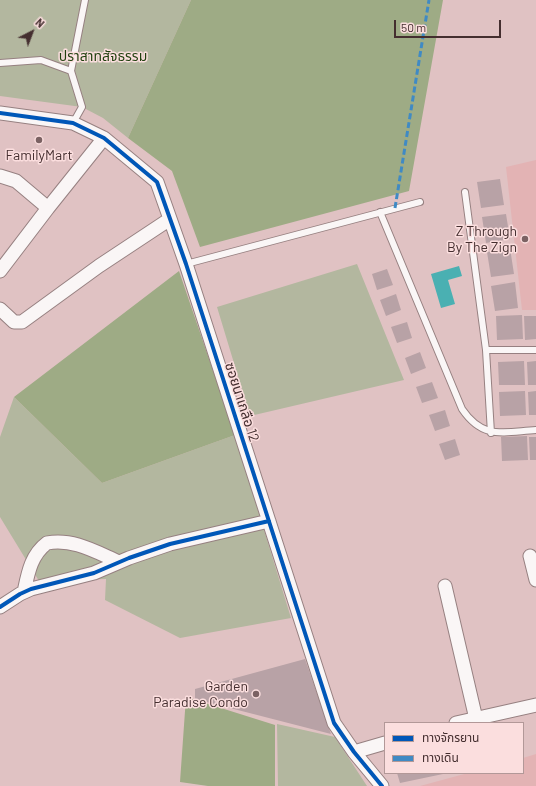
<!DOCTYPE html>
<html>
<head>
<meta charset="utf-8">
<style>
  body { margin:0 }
  #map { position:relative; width:536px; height:786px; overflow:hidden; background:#e0c2c3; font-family:Barlow,"Noto Sans Thai",sans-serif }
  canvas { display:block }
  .legend { position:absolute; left:384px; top:722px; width:140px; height:52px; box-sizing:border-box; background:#fbdede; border:1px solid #b29898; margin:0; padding:5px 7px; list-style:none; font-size:12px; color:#442e2f }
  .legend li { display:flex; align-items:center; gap:8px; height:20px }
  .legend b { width:20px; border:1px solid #b29898 }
  .north { position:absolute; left:12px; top:12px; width:40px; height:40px; -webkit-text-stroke:3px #fbdede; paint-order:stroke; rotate:42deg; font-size:11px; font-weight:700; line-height:16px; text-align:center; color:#442e2f }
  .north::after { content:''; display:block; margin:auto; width:14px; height:18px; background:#442e2f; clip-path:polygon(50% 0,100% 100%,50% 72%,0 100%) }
  .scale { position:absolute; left:394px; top:20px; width:107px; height:18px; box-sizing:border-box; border:2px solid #442e2f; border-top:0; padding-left:5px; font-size:12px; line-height:14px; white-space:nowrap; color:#442e2f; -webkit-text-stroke:3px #fbdede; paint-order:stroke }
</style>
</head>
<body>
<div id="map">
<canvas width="536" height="786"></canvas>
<ul class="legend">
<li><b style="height:5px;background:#0057b8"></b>ทางจักรยาน</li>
<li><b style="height:5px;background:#408ac4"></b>ทางเดิน</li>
</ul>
<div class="north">N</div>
<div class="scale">50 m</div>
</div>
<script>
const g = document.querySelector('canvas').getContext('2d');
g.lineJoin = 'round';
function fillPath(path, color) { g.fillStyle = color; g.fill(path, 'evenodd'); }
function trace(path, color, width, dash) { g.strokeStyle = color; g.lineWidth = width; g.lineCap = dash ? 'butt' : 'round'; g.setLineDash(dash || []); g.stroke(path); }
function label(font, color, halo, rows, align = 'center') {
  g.font = font + ' Barlow,"Noto Sans Thai",sans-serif'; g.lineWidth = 3; g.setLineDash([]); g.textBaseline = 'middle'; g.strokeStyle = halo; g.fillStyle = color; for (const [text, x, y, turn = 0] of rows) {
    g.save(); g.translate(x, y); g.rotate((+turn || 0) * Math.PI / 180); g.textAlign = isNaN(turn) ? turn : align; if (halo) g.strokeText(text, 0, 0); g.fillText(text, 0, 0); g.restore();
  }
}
const built = new Path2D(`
  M 536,160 L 536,310 L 522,310 L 506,167 Z
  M 536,754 L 536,786 L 420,786 L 468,773 L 523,773 L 523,758 Z`);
const green = new Path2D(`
  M 0,0 L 191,0 L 128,138 L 103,118 L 82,107 L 0,96 Z
  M 357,264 L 404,380 L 250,416 L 217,307 Z
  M 14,397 L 102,483 L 235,435 L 291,618 L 180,638 L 105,600 L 106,579 L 39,581 L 0,517 L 0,437 Z
  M 277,724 L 335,737 L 367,786 L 278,786 Z`);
const forest = new Path2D(`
  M 191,0 L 443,0 L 409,191 L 200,247 L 172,171 L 128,138 Z
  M 179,271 L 235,435 L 102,483 L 14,397 Z
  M 186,697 L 275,725 L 275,786 L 208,786 L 180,782 Z`);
const water = new Path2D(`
  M 459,266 L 462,276 L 448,280 L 455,304 L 441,308 L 431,274 Z`);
const building = new Path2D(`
  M 500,179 L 504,205 L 481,208 L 477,182 Z
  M 506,214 L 510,239 L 486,243 L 482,217 Z
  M 510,248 L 514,274 L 491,277 L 487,252 Z
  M 387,269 L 393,285 L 377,290 L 372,274 Z
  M 515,282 L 518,308 L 495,311 L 491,286 Z
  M 396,294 L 401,310 L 386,316 L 380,300 Z
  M 522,315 L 523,339 L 497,340 L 496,316 Z
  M 524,316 L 536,316 L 536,339 L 525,340 Z
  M 407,322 L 412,338 L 397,343 L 391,327 Z
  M 420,352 L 426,368 L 411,374 L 405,358 Z
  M 524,361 L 525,385 L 499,385 L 498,362 Z
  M 536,361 L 536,385 L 528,385 L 527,362 Z
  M 432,382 L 438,398 L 422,403 L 416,387 Z
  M 525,391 L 526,415 L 500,416 L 499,392 Z
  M 536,391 L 536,415 L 529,415 L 528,392 Z
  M 445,410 L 450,426 L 435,431 L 429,415 Z
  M 527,436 L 528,460 L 502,461 L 501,437 Z
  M 529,437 L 536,437 L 536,460 L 530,460 Z
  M 455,439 L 460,455 L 445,460 L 439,444 Z
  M 305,659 L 331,734 L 195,699 L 195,689 Z
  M 397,773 L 443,773 L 443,774 L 400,783 Z`);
const service = new Path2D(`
  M 0,63 L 41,60 L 71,71
  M 73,123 L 82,107 L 71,71 L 85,0
  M 465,192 L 486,350 L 491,433
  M 380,212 L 462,409 C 483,440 503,432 536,430
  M 186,264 L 420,202
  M 486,350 L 536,350`);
const minor = new Path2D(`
  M 0,113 L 73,123 L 104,138 L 157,182 L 186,264 L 334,723 L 354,752 L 382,786
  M 0,176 L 16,181 L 48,208 L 0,271
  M 48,208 L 104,138
  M 0,309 L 14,322 L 22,322 L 99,266 L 170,219
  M 530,556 L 536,580
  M 445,586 L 476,719
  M 24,592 C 28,573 31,555 47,543 C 73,538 96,552 119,562
  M 0,607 L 20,594 L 31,589 L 94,573 L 129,558 L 170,544 L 269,521
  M 456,723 L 536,705
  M 354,752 L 385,743`);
const quiet = new Path2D(`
  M 395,208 L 429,0`);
const cycleway = new Path2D(`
  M 0,113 L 73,123 L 104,138 L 157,182 L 186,264 L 334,723 L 354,752 L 382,786
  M 0,607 L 20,594 L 31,589 L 94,573 L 129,558 L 170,544 L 269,521`);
const markers = [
  [39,140,4,"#7b6263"],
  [525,239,4,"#7b6263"],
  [256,694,4,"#7b6263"]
];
const parkNames = [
  ["ปราสาทสัจธรรม",103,56]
];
const poiNames = [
  ["FamilyMart",39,155,"center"],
  ["Z Through",517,231],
  ["By The Zign",517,247],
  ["Garden",248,686],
  ["Paradise Condo",248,702]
];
const streetNames = [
  ["ซอยนาเกลือ 12",242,402,72]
];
fillPath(built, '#e3b3b4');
fillPath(green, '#b3b79f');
fillPath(forest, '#9eab85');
fillPath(water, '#4ab0b2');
fillPath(building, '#b8a2a6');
trace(service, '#968081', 8);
trace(minor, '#968081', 15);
trace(service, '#faf6f6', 6);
trace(minor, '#faf6f6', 13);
trace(quiet, '#408ac4', 3, [6, 3]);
trace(cycleway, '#0057b8', 4);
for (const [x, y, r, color] of markers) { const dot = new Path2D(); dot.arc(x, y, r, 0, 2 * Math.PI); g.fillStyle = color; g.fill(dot); trace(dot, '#fbdede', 1.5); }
label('14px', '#1f3f0d', '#fbdede', parkNames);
label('14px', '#442e2f', '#fbdede', poiNames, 'right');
label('14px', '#442e2f', '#fbdede', streetNames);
</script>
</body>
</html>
